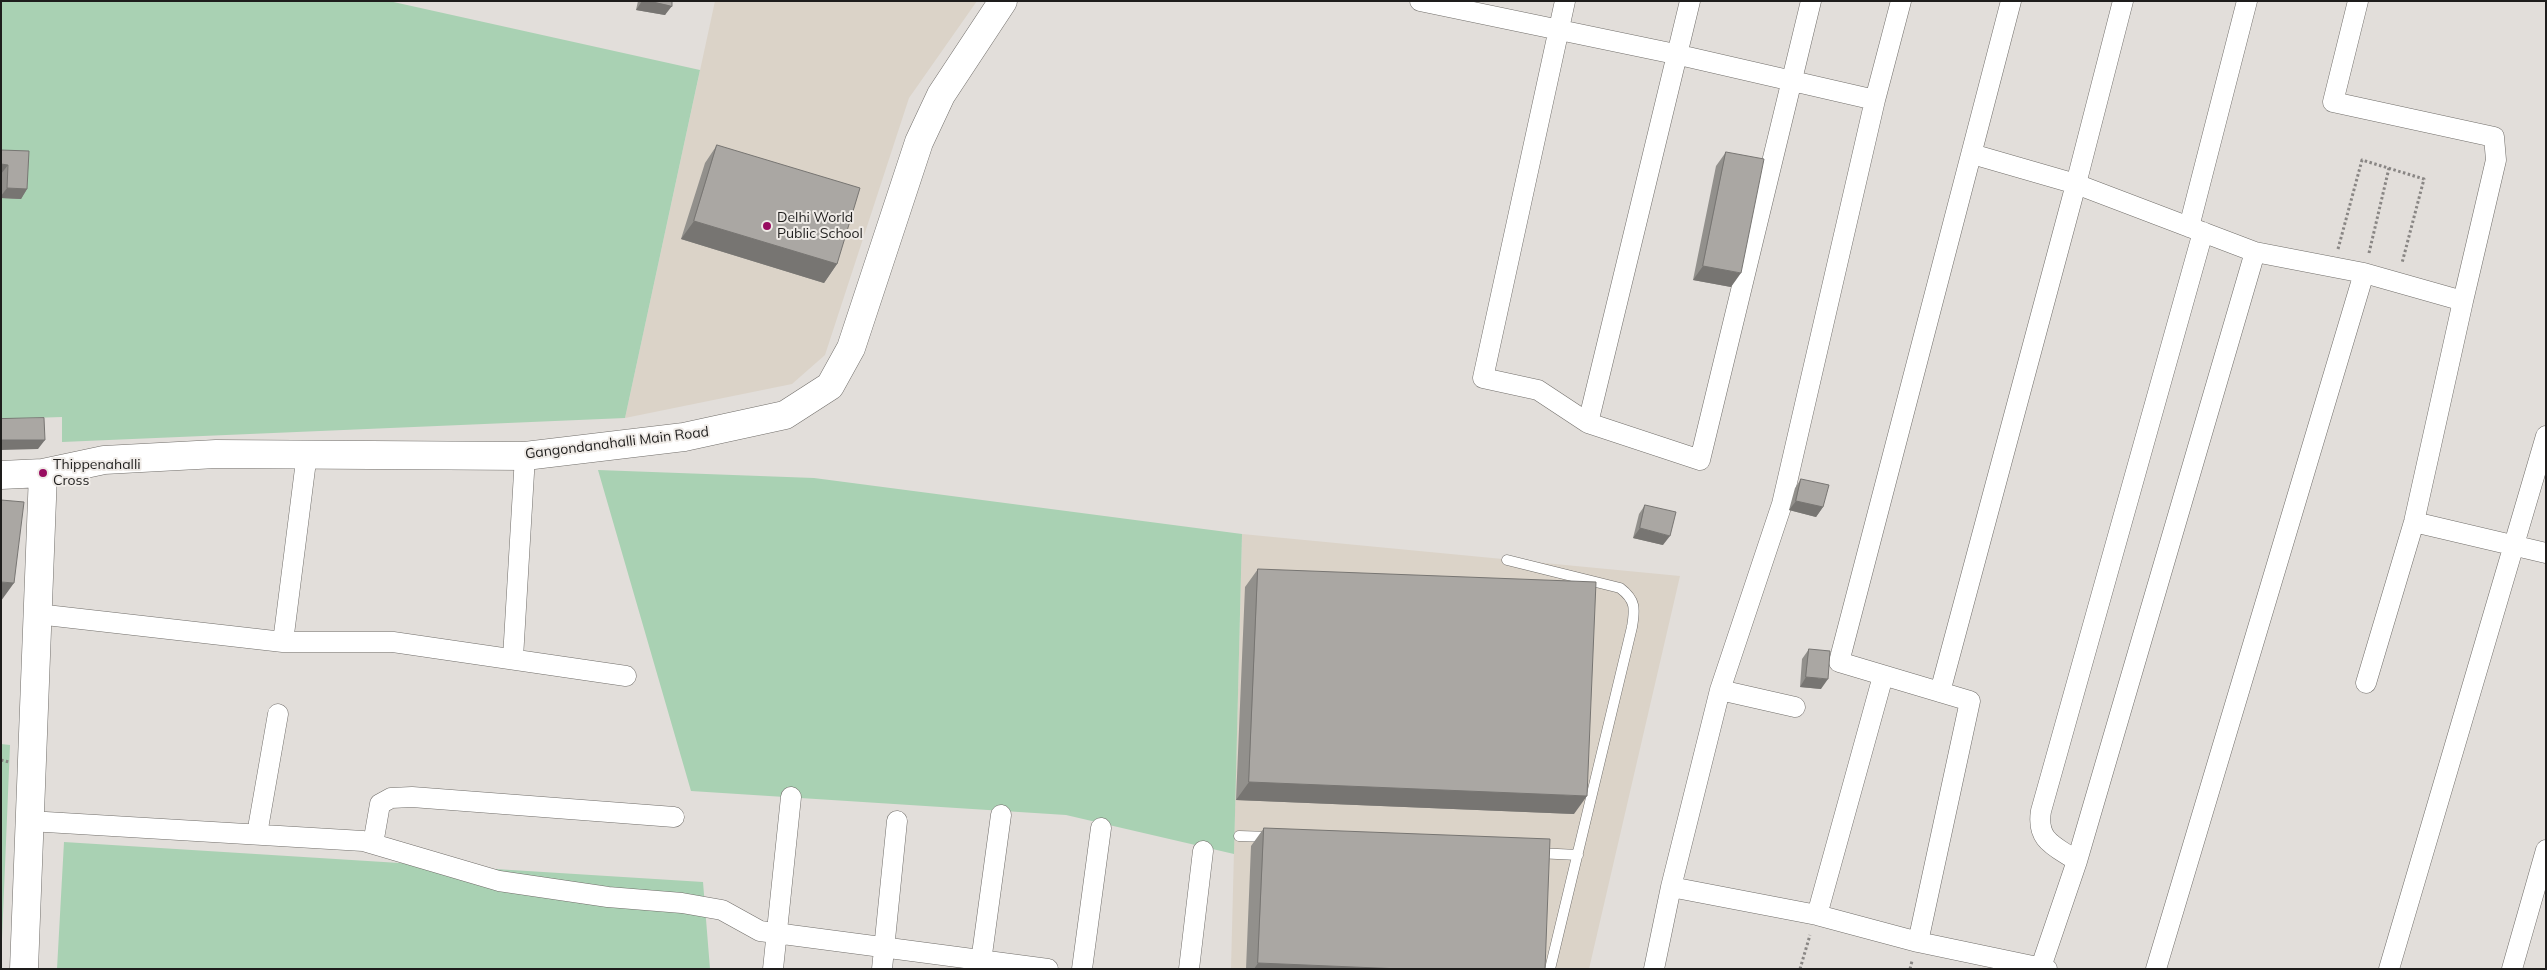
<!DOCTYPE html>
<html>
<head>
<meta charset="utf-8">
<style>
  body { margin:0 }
  #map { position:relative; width:2547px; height:970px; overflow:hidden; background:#e2deda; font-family:Mulish,sans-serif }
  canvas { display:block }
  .frame { position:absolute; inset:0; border:2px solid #1e1d1c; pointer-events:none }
</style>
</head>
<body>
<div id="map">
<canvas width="2547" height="970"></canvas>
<div class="frame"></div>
</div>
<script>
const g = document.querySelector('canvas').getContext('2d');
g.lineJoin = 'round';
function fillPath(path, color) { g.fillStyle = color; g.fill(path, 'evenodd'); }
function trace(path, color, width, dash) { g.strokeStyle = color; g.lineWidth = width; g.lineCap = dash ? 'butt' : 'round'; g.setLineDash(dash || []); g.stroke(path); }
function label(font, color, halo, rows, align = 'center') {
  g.font = font + ' Mulish,sans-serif'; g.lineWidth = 4; g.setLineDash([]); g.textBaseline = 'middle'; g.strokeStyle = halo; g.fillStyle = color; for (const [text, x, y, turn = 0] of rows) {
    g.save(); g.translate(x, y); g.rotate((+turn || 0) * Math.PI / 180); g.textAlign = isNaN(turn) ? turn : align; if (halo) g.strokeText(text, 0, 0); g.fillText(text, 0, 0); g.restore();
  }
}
const built = new Path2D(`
  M 715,1 L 977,1 L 909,98 L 825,355 L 792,384 L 625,418 Z
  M 1242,534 L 1680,576 L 1589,969 L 1231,969 Z`);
const green = new Path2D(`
  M 1,1 L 389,1 L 700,70 L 625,418 L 62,442 L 62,417 L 1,419 Z
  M 598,470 L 814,478 L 1242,534 L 1234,854 L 1066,815 L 691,791 Z
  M 1,744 L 10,745 L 1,963 Z
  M 64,842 L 703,882 L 710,969 L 57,969 Z`);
const path = new Path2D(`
  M 2338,249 L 2362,160 L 2424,179 L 2402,263
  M 2369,253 L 2389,168
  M 1,760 L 9,762
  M 1800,969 L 1810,935
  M 1910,969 L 1912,961`);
const lane = new Path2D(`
  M 1507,560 L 1620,588 C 1636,600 1635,609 1632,627 L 1550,969
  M 1239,836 L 1270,837
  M 1537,853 L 1578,855`);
const street = new Path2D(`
  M 1420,1 L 1675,54 L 1875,100
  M 1565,1 L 1483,378 L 1538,390 L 1588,423
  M 1690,1 L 1588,423 L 1700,460 L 1811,1
  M 2123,1 L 2076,184 L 2255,252
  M 2358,1 L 2333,102 L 2494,137 L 2496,160 L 2463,301
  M 2189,227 L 2247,1
  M 2414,522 L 2546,553
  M 37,614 L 283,642 L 393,642 L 626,676
  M 283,642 L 307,453
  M 513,658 L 525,456
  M 1720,690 L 1795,707
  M 1940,692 L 2076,184 L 1972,154
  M 29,821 L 363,841 L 499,881 L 608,897 L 682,903 L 722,910 L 760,931 L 1048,969
  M 257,834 L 278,714
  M 373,844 L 380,804 L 391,798 L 412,797 L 674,817
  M 2077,861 C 2055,846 2036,841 2041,811 L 2203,232
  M 1671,887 L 1817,915 L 1918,942 L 2047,969
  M 1817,915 L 1883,676
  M 1918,942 L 1970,701 L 1839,662 L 2011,1
  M 2041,967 L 2077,861 L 2255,252 L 2364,273 L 2463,301 L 2414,522 L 2366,683
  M 773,969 L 791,797
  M 882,969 L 897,821
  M 980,969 L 1001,815
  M 1082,969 L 1101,828
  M 1189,969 L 1203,851
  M 1654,969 L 1671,887 L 1720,690 L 1782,504 L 1875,100 L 1901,1
  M 2156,969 L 2364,273
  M 2389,969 L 2546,436
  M 2512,969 L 2546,850`);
const secondary = new Path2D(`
  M 1,475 L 43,473 L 104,460 L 216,454 L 525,456 L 684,437 L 785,415 L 830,386 L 851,348 L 919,142 L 941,95 L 1003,1
  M 24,969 L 43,473`);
const wall = new Path2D(`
  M 638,1 L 672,1 L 665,15 L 636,10 Z
  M 717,145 L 837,264 L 824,283 L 681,239 L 705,163 Z
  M 1,150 L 27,189 L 21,199 L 1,198 Z
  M 1726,152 L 1731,287 L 1693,280 L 1716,166 Z
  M 1801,479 L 1823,507 L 1816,517 L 1789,510 L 1795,488 Z
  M 1645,505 L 1663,545 L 1633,538 L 1639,514 Z
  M 1258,569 L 1574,814 L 1236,800 L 1245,587 Z
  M 1809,649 L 1821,689 L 1800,687 L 1802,659 Z
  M 1264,828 L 1545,969 L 1246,969 L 1251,846 Z`);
const shadedWall = new Path2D(`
  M 642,1 L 649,1 L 672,6 L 665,15 L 636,10 Z
  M 1,164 L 8,165 L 1,174 Z
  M 7,188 L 27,189 L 21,199 L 1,198 L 1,196 Z
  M 694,221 L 837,264 L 824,283 L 681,239 Z
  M 1703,266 L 1741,273 L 1731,287 L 1693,280 Z
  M 1,440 L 45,440 L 38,449 L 1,450 Z
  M 1796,501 L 1823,507 L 1816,517 L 1789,510 Z
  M 1640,528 L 1670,536 L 1663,545 L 1633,538 Z
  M 1,582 L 14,583 L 1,601 Z
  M 1806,677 L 1828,679 L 1821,689 L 1800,687 Z
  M 1249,782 L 1587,796 L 1574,814 L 1236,800 Z
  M 1258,963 L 1401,969 L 1254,969 Z`);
const building = new Path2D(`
  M 649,1 L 672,1 L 672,6 Z
  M 717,145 L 860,188 L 837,264 L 694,221 Z
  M 1,150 L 29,151 L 27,189 L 7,188 L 8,165 L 1,164 Z
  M 1726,152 L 1764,159 L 1741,273 L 1703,266 Z
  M 44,418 L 45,440 L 1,440 L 1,419 Z
  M 1801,479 L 1829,485 L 1823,507 L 1796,501 Z
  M 1,500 L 24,502 L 14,583 L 1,582 Z
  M 1645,505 L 1676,512 L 1670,536 L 1640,528 Z
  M 1258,569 L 1596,582 L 1587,796 L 1249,782 Z
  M 1809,649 L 1830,651 L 1828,679 L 1806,677 Z
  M 1264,828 L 1550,839 L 1545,969 L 1401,969 L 1258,963 Z`);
const markers = [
  [767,226,5,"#980c60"],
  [43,473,5,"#980c60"]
];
const poiNames = [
  ["Delhi World",777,218],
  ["Public School",777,234],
  ["Thippenahalli",53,465],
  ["Cross",53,481]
];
const streetNames = [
  ["Gangondanahalli Main Road",617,443,-7]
];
fillPath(built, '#dbd3c8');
fillPath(green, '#a9d1b3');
trace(lane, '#716e6a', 11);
trace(street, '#716e6a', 21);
trace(secondary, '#716e6a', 29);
trace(path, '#898684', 3, [2.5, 2.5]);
trace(lane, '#fff', 10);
trace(street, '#fff', 20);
trace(secondary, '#fff', 28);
fillPath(wall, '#92908c');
fillPath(shadedWall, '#777572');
fillPath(building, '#aaa7a3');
trace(building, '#777572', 1);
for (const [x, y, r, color] of markers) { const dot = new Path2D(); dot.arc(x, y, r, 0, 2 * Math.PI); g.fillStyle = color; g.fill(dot); trace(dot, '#efebe7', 2); }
label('14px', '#1e1d1c', '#efebe7', poiNames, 'left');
label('14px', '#1e1d1c', '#efebe7', streetNames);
</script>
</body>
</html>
